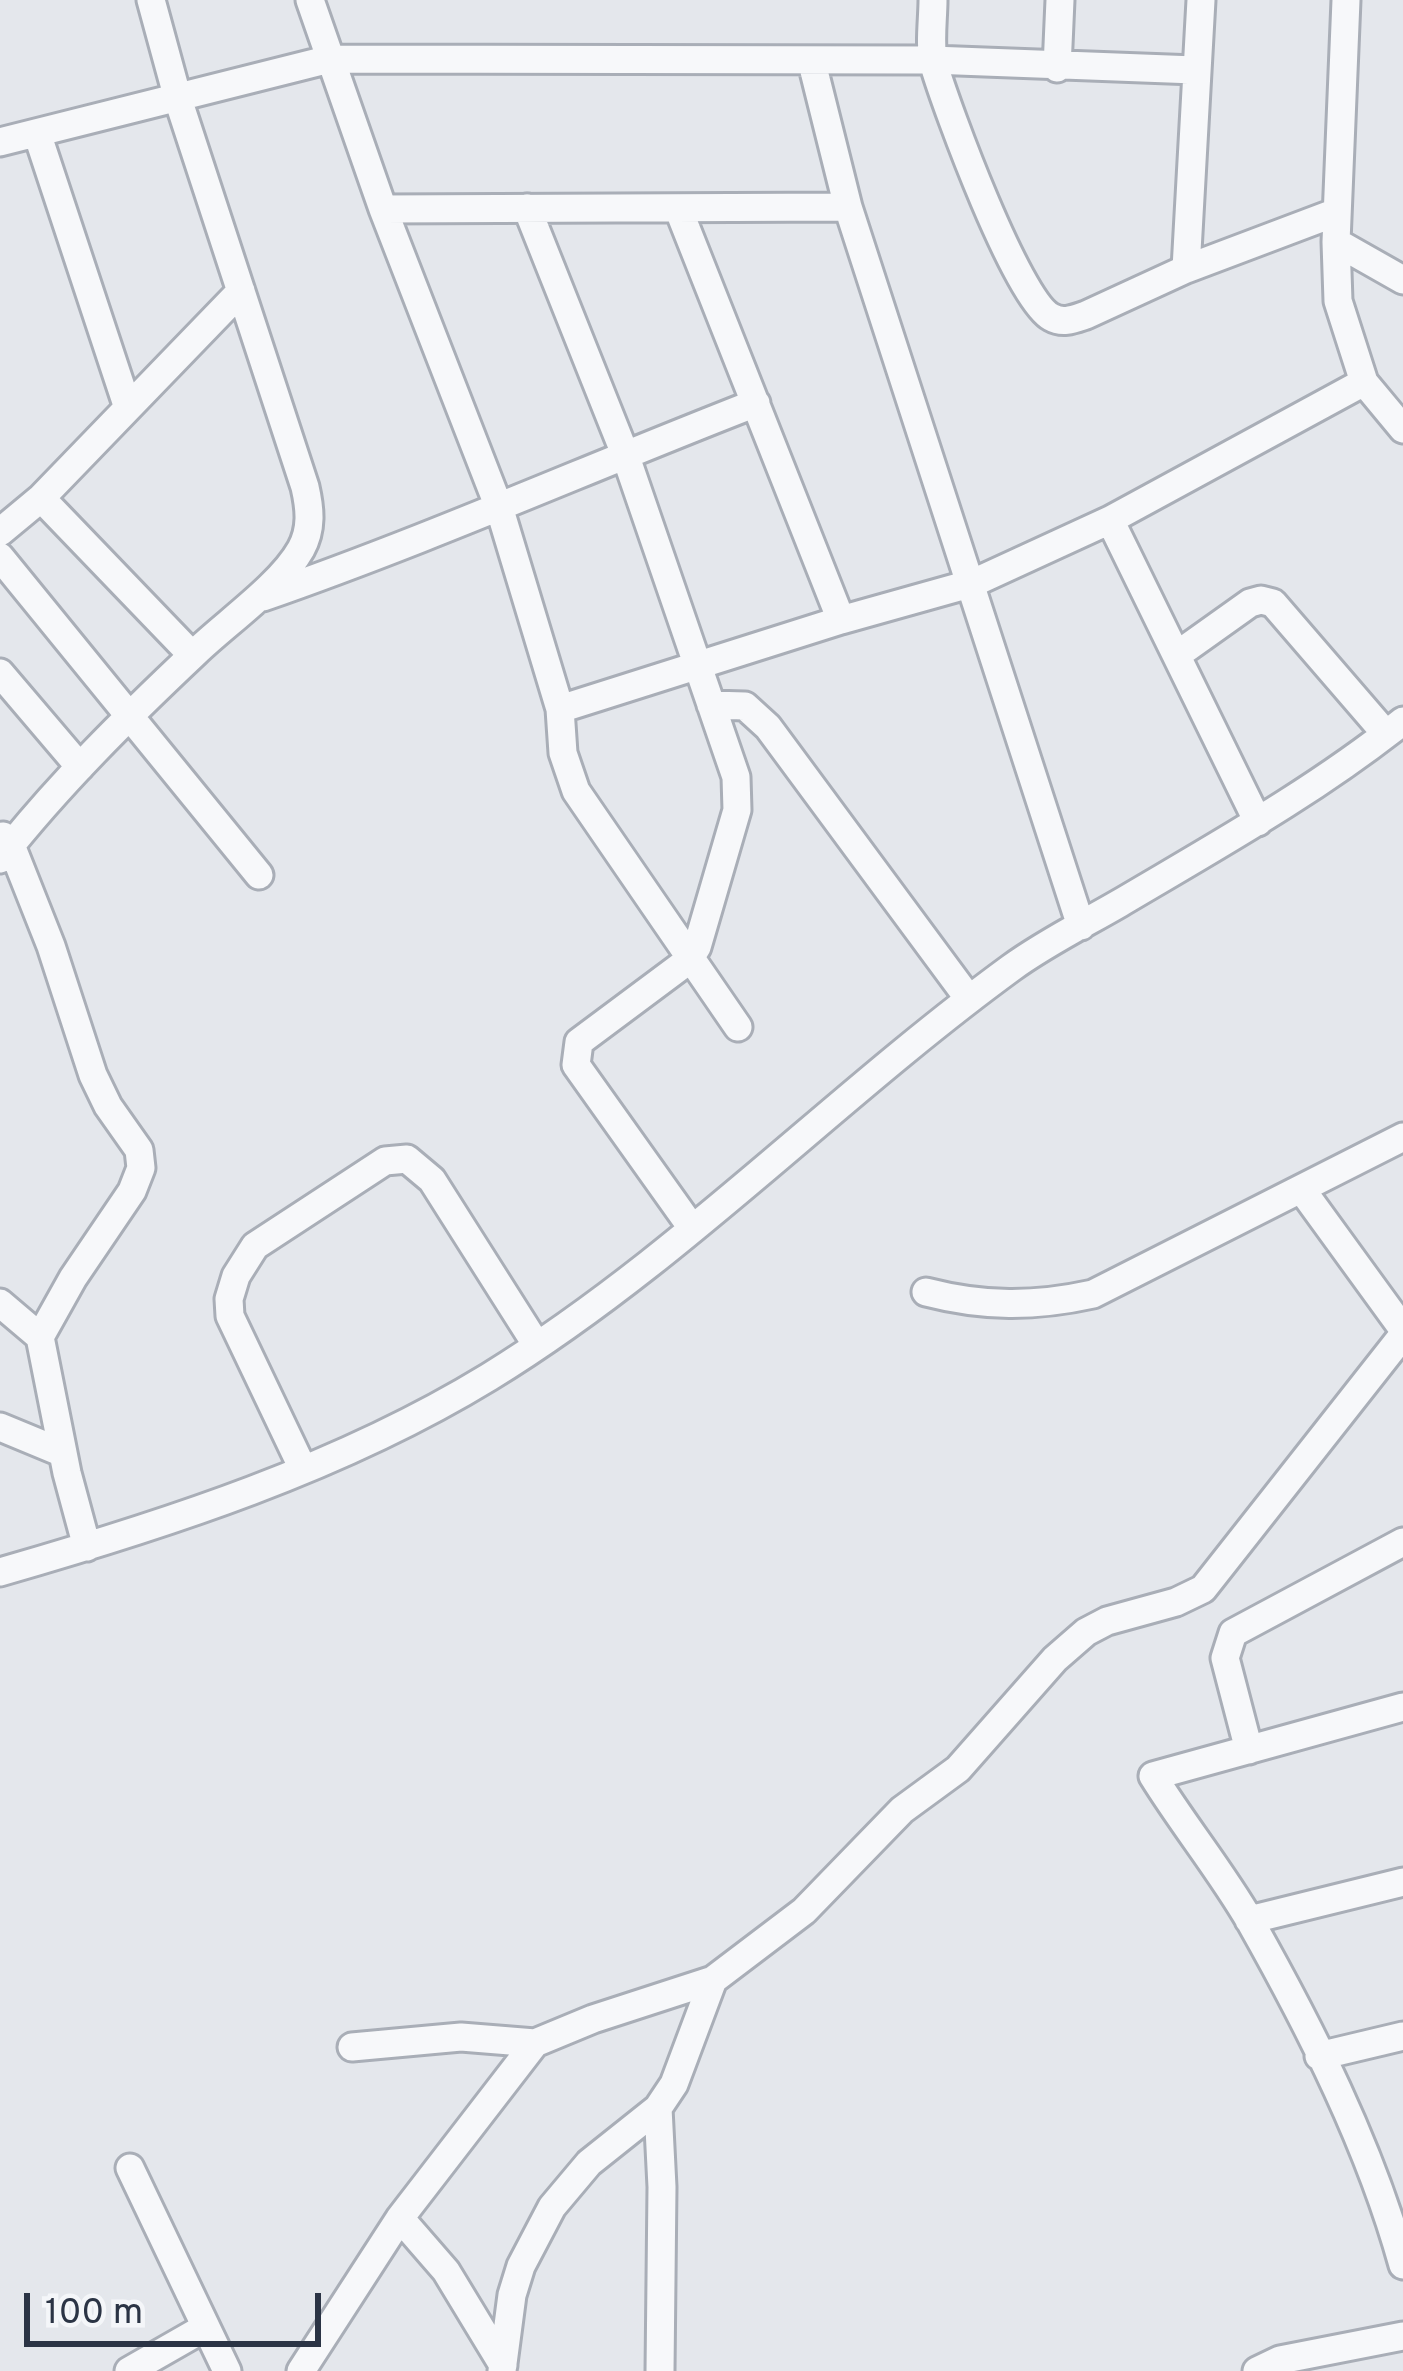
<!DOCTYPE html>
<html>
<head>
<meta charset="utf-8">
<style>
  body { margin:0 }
  #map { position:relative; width:1403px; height:2371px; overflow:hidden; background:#e4e7ec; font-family:Overpass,sans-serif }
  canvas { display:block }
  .scale { position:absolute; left:24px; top:2293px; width:297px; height:54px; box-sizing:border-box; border:6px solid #2b3445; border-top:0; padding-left:15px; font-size:36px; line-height:42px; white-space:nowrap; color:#2b3445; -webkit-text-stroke:9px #f4f6f9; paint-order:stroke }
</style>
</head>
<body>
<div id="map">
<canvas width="1403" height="2371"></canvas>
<div class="scale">100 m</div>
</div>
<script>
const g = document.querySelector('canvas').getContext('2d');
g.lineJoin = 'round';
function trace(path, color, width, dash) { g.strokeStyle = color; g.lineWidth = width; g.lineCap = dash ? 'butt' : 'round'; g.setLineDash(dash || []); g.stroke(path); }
const minor = new Path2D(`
  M 310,0 L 383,209 L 500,510 L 560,709 L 563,753 L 576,791 L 738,1027
  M 933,0 C 933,20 929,46 934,65 C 947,109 1017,299 1051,317 C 1063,324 1074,319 1086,315 L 1186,269 L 1337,212
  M 1346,0 L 1336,242 L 1338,301 L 1364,382 L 1403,429
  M 812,63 L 848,207 L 1081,926
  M 1057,68 L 1060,0
  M 37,133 L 127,405
  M 0,142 L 330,59 L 932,60 L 1195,70
  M 527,208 L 625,454 L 736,777 L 737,810 L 697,947 L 689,960 L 579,1042 L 576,1065 L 692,1228
  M 678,208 L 841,620
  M 383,209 L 848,207
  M 1336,242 L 1403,280
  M 1186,269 L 1201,0
  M 41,498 L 192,655
  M 1110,520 L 1258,822
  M 0,532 L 41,498 L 241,291
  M 0,557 L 259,875
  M 263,597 C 430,539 591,467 756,403
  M 1177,655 L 1250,603 L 1261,600 L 1273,603 L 1386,734
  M 0,673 L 80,767
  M 711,705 L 745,706 L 768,727 L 969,999
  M 560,709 L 841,620 L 973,583 L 1110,520 L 1364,382
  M 3,836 L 11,845 L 51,946 L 93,1075 L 108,1106 L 139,1150 L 141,1168 L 132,1191 L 73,1278 L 40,1337
  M 0,859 C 58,785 127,717 196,652 C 226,623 281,585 301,549 C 312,529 310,509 305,487 L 178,99 L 151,0
  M 1302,1190 L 1403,1329
  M 926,1292 C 984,1307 1034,1307 1093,1294 L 1403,1137
  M 0,1303 L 40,1337 L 67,1473 L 87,1547
  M 0,1427 L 63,1453
  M 303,1469 L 230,1316 L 229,1299 L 236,1276 L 255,1246 L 385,1161 L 407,1159 L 432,1180 L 536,1344
  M 0,1572 C 167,1524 340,1468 489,1377 C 678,1261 833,1098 1011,968 C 1045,943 1084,924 1120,903 C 1218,845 1315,791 1403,721
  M 1403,1707 L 1153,1776 C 1184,1826 1221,1871 1250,1921 C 1311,2029 1370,2146 1403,2265
  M 1249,1750 L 1225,1658 L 1233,1633 L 1403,1542
  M 1249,1920 L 1403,1882
  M 352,2047 L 461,2037 L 535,2043 L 593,2019 L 713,1980 L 804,1911 L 902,1810 L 958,1769 L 1055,1659 L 1086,1632 L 1107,1621 L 1176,1602 L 1203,1589 L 1403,1335
  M 1319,2056 L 1403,2036
  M 658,2108 L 662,2187 L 660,2371
  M 130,2168 L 227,2371
  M 400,2218 L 446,2271 L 503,2365
  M 129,2371 L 206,2327
  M 301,2371 L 400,2218 L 535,2043
  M 502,2371 L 512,2295 L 521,2266 L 552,2207 L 589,2163 L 658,2108 L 674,2084 L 713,1980
  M 1257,2371 L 1280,2360 L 1403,2336`);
trace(minor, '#a9aeb7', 33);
trace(minor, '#f7f8fa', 27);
</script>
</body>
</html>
